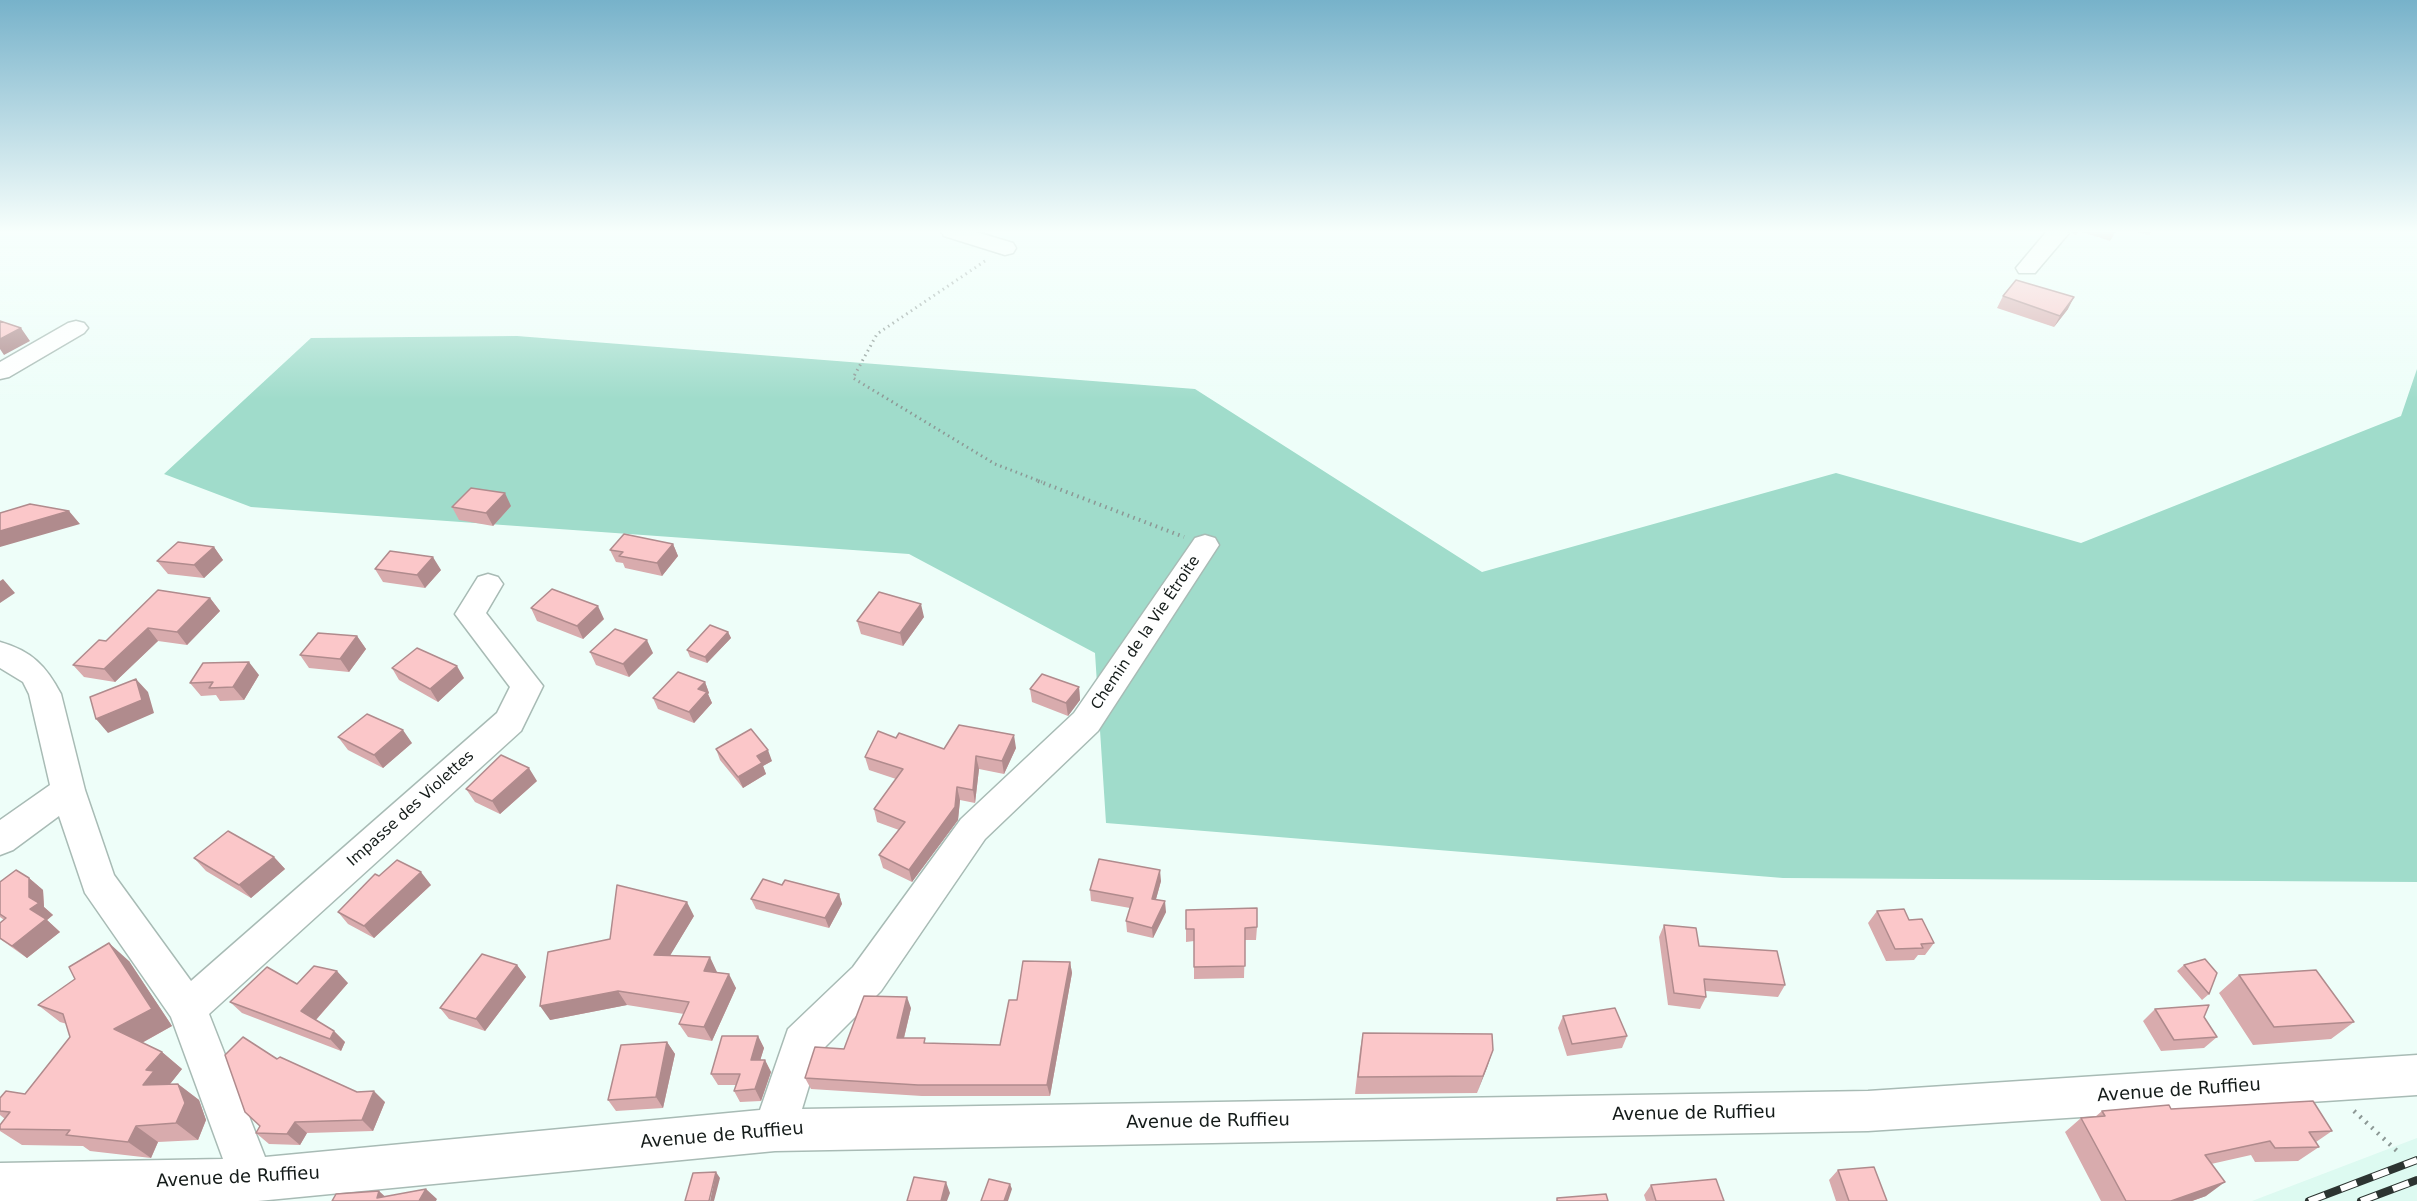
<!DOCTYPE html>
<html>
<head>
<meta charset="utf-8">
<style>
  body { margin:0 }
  canvas { display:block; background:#eefef9 }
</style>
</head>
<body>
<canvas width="2417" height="1201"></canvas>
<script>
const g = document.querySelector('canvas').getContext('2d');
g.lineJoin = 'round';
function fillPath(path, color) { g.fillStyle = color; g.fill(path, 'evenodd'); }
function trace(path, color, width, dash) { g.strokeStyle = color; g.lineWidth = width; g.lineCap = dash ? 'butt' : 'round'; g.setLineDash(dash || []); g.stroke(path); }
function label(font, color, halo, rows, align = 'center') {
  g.font = font + ' "DejaVu Sans",sans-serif'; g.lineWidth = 6; g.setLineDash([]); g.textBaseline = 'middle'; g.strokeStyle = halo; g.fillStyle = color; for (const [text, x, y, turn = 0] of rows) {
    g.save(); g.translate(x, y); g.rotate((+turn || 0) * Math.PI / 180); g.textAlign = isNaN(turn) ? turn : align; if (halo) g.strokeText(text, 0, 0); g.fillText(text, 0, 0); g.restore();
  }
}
const built = new Path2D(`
  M 2417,1138 L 2417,1201 L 2252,1201 Z`);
const green = new Path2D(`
  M 517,336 L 1195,389 L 1482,572 L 1836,473 L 2081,543 L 2401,416 L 2417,369 L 2417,882 L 1783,878 L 1106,823 L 1095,653 L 909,554 L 251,507 L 164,474 L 311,338 Z`);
const pathFar2 = new Path2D(`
  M 985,261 L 877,334 L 853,378 L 995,464 L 1042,482`);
const pathFar1 = new Path2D(`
  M 1038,481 L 1184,537`);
const path = new Path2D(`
  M 2354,1111 L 2397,1151`);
const minor = new Path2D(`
  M 941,231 L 973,231 L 1013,243 L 1016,248 L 1013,253 L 1005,255 L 944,236 Z
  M 2047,231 L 2067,231 L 2069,233 L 2035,273 L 2019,273 L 2016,268 Z
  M 76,321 L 84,323 L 88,328 L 84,333 L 9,377 L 0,379 L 0,362 L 68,323 Z
  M 1205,535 L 1215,538 L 1219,545 L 1098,731 L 985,839 L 881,991 L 819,1053 L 802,1109 L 1868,1091 L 2417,1055 L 2417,1095 L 1868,1131 L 775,1151 L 258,1201 L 0,1201 L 0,1163 L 223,1159 L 171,1017 L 85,893 L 59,816 L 13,850 L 0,855 L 0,820 L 50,785 L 29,694 L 23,682 L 0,668 L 0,642 C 32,651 46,666 61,694 L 85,790 L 114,875 L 191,981 L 497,713 L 510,687 L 455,614 L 478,577 L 488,574 L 498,577 L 503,584 L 486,613 L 543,686 L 521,731 L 209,1014 L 265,1157 L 760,1110 L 788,1029 L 853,967 L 961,819 L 1074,713 L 1195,538 Z`);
const rail = new Path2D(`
  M 2309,1201 L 2417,1160
  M 2361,1201 L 2417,1180`);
const wall = new Path2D(`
  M 2069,231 L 2116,231 L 2110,241 L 2079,231 L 2076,235 Z
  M 2134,231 L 2152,231 L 2149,235 Z
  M 2003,296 L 2068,309 L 2054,327 L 1997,308 Z
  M 511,506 L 493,526 L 459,520 L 452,507 Z
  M 673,544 L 678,556 L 662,576 L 625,568 L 623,563 L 616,562 L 610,550 Z
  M 214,547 L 223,560 L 204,578 L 168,574 L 157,561 Z
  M 375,569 L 441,570 L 425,588 L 383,582 Z
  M 210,598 L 220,611 L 187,645 L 158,641 L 115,682 L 84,677 L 73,665 L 106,641 Z
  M 531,608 L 604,619 L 583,639 L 537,621 Z
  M 924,617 L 903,646 L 861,634 L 857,621 Z
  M 728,632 L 731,638 L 707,663 L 690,657 L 687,650 Z
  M 357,636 L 366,649 L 349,672 L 309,668 L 300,655 Z
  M 590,652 L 653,653 L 629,677 L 596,665 Z
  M 392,668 L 464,678 L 438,702 L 399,680 Z
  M 259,675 L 244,700 L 220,701 L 216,695 L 201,696 L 190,683 Z
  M 705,682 L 709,693 L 708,694 L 712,703 L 694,723 L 658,709 L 653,698 Z
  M 1079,687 L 1080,700 L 1068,716 L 1032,702 L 1030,689 Z
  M 338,737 L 412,743 L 383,768 L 348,750 Z
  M 1016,748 L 1004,774 L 979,769 L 975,803 L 960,800 L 958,820 L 912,882 L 883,868 L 879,855 L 899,830 L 877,822 L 874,809 L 896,779 L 869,770 L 865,757 L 944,749 Z
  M 716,749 L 772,761 L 763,766 L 766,774 L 743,788 L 720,760 Z
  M 537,781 L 500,814 L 475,802 L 466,789 Z
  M 274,857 L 285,869 L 251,898 L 206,871 L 194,858 Z
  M 379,876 L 431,885 L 374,938 L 348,924 L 338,912 Z
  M 29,878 L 43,890 L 44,907 L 53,915 L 47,920 L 60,932 L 27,958 L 0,939 L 0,923 L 4,920 L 0,917 L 0,882 Z
  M 1161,881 L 1156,899 L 1166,912 L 1153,938 L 1127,932 L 1126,921 L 1130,908 L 1091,901 L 1090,890 Z
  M 782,885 L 839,894 L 842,904 L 829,928 L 756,909 L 751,899 Z
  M 1877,911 L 1909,920 L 1934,943 L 1925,955 L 1918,955 L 1914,960 L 1886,961 L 1868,923 Z
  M 694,916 L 670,955 L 717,972 L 736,988 L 712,1041 L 688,1037 L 679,1024 L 684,1014 L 627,1005 L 550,1020 L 610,939 Z
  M 1664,925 L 1699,946 L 1785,985 L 1778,997 L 1706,991 L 1706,997 L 1700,1009 L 1668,1005 L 1659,937 Z
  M 1257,927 L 1256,940 L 1245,940 L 1244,978 L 1194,979 L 1194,941 L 1186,942 L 1186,929 Z
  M 129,961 L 172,1026 L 142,1043 L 162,1052 L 182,1069 L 170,1084 L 178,1084 L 199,1100 L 206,1120 L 198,1140 L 158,1142 L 151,1158 L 90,1151 L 83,1146 L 22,1145 L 0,1131 L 0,1125 L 5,1119 L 0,1115 L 0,1098 L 25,1094 L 70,1037 L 67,1024 L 60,1022 L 38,1005 Z
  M 1070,962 L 1072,973 L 1050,1096 L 922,1096 L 811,1089 L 805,1078 L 844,1049 L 911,1008 L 904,1038 L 927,1043 L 1000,1045 L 1017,1000 Z
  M 517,965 L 526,977 L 485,1031 L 449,1019 L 440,1008 Z
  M 2184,965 L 2209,994 L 2202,1000 L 2177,971 Z
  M 2239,975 L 2354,1022 L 2331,1039 L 2253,1045 L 2219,993 Z
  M 348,983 L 316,1020 L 334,1031 L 345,1042 L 341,1051 L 242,1013 L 230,1002 L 297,984 Z
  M 2155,1009 L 2204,1017 L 2217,1037 L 2204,1048 L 2161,1051 L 2143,1021 Z
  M 1563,1016 L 1627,1036 L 1622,1048 L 1567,1056 L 1558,1028 Z
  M 1363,1033 L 1493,1050 L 1477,1093 L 1355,1094 L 1360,1050 Z
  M 758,1036 L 764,1048 L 760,1060 L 765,1060 L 771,1072 L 761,1101 L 740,1102 L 734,1091 L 736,1085 L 718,1085 L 711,1074 Z
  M 667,1042 L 675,1054 L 663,1108 L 616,1111 L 608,1100 Z
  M 277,1059 L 357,1092 L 385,1102 L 373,1131 L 307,1133 L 300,1145 L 269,1144 L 256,1133 L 260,1126 Z
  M 2171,1109 L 2332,1131 L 2316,1142 L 2319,1147 L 2298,1161 L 2255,1162 L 2251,1155 L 2211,1164 L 2206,1196 L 2192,1201 L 2101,1201 L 2065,1132 L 2081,1118 L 2095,1117 L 2102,1111 Z
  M 1838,1170 L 1887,1201 L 1836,1201 L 1829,1180 Z
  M 1651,1185 L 1724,1201 L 1646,1201 L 1644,1195 Z`);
const shadedWall = new Path2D(`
  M 2074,297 L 2068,309 L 2054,327 L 2060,316 Z
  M 21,328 L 30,341 L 4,355 L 0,349 L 0,339 Z
  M 505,493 L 511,506 L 493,526 L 486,513 Z
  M 69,511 L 80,524 L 0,547 L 0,531 Z
  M 673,544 L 678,556 L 662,576 L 657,563 Z
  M 214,547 L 223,560 L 204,578 L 194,565 Z
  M 433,557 L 441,570 L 425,588 L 417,575 Z
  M 3,579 L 15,593 L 0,603 L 0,581 Z
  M 210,598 L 220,611 L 187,645 L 177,632 Z
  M 921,604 L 924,617 L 903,646 L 900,633 Z
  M 598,606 L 604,619 L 583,639 L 577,626 Z
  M 148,628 L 158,641 L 115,682 L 104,669 Z
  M 728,632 L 731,638 L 707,663 L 705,657 Z
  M 357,636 L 366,649 L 349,672 L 340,659 Z
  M 647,640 L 653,653 L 629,677 L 623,664 Z
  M 249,662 L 259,675 L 244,700 L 233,687 Z
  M 457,666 L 464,678 L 438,702 L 430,689 Z
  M 136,679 L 148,692 L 154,713 L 108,733 L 96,719 Z
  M 705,682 L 709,693 L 708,694 L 712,703 L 694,723 L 689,712 L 698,689 Z
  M 1079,687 L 1080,700 L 1068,716 L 1066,703 Z
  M 403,730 L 412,743 L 383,768 L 374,755 Z
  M 1014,735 L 1016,748 L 1004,774 L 1002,761 Z
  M 768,750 L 772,761 L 763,766 L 766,774 L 743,788 L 738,777 L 757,756 Z
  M 976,756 L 979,769 L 975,803 L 973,790 Z
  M 529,768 L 537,781 L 500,814 L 492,801 Z
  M 957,787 L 960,800 L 958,820 L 912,882 L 909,870 Z
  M 274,857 L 285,869 L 251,898 L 239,885 Z
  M 1160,870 L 1161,881 L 1153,910 L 1152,899 Z
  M 421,872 L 431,885 L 374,938 L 364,926 Z
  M 29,878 L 43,890 L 44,907 L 53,915 L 47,920 L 60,932 L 27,958 L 12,946 L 29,897 Z
  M 839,894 L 842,904 L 829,928 L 825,918 Z
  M 1165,901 L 1166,912 L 1153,938 L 1152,928 Z
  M 687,902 L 694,916 L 662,969 L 654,955 Z
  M 109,943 L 129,961 L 172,1026 L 136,1046 L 114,1029 Z
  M 710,957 L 717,972 L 712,985 L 704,971 Z
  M 1070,962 L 1072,973 L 1050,1096 L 1047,1085 Z
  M 517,965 L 526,977 L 485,1031 L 476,1019 Z
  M 337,971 L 348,983 L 313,1023 L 301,1011 Z
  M 729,974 L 736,988 L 712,1041 L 704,1027 Z
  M 618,991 L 627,1005 L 550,1020 L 540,1006 Z
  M 907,997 L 911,1008 L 901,1050 L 897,1038 Z
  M 334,1031 L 345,1042 L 341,1051 L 330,1039 Z
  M 758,1036 L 764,1048 L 757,1071 L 751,1060 Z
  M 667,1042 L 675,1054 L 663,1108 L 656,1097 Z
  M 1493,1050 L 1487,1068 L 1477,1093 L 1483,1076 Z
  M 162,1052 L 182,1069 L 170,1084 L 143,1085 L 146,1070 Z
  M 765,1060 L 771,1072 L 761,1101 L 755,1089 Z
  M 178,1084 L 199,1100 L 206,1120 L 198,1140 L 176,1123 Z
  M 374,1091 L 385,1102 L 373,1131 L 362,1120 Z
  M 295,1122 L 307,1133 L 300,1145 L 287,1134 Z
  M 136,1126 L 158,1142 L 151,1158 L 128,1142 Z
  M 716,1172 L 720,1178 L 714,1201 L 710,1201 Z
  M 946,1182 L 950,1193 L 947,1201 L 941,1201 Z
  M 2225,1182 L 2206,1196 L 2192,1201 L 2171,1201 Z
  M 1010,1184 L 1012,1189 L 1008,1201 L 1004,1201 Z
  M 426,1189 L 437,1199 L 436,1201 L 419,1201 Z
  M 379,1191 L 390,1201 L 377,1198 Z`);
const building = new Path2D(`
  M 2016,280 L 2074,297 L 2060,316 L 2003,296 Z
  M 0,321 L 21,328 L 0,339 Z
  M 471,488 L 505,493 L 486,513 L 452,507 Z
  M 30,504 L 69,511 L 0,531 L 0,513 Z
  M 624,534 L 673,544 L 657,563 L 619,556 L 623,552 L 610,550 Z
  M 178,542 L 214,547 L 194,565 L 157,561 Z
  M 390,551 L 433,557 L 417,575 L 375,569 Z
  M 552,589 L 598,606 L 577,626 L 531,608 Z
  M 158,590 L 210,598 L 177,632 L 148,628 L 104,669 L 73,665 L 99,640 L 106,641 Z
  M 879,592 L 921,604 L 900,633 L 857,621 Z
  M 710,625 L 728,632 L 705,657 L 687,650 Z
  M 615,629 L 647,640 L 623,664 L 590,652 Z
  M 318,633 L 357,636 L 340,659 L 300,655 Z
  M 417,648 L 457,666 L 430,689 L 392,668 Z
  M 249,662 L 233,687 L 209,688 L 213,682 L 190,683 L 203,663 Z
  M 678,672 L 705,682 L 698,689 L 707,692 L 689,712 L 653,698 Z
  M 1042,674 L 1079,687 L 1066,703 L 1030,689 Z
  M 136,679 L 142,700 L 96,719 L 90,697 Z
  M 367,714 L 403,730 L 374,755 L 338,737 Z
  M 959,725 L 1014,735 L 1002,761 L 976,756 L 973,790 L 957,787 L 955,807 L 909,870 L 879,855 L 905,822 L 874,809 L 903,769 L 865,757 L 878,731 L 896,738 L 899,733 L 944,749 Z
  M 751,729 L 768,750 L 757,756 L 762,763 L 738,777 L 716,749 Z
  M 501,755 L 529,768 L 492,801 L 466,789 Z
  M 228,831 L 274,857 L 239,885 L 194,858 Z
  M 1099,859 L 1160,870 L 1152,899 L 1165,901 L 1152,928 L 1126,921 L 1133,898 L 1090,890 Z
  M 397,860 L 421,872 L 364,926 L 338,912 L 375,874 L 379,876 Z
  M 16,870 L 29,878 L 29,897 L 39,903 L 30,909 L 46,919 L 12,946 L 0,938 L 0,923 L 6,918 L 0,914 L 0,882 Z
  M 763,879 L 782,885 L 785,880 L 839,894 L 825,918 L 751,899 Z
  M 617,885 L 687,902 L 654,955 L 710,957 L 704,971 L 729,974 L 704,1027 L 679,1024 L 689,1002 L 618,991 L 540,1006 L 548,952 L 610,939 Z
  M 1257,908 L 1257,927 L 1245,928 L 1245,966 L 1194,967 L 1194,929 L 1186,929 L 1186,910 Z
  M 1904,909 L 1909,920 L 1922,919 L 1934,943 L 1921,944 L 1923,948 L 1895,949 L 1877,911 Z
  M 1664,925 L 1696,928 L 1699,946 L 1777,951 L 1785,985 L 1704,979 L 1706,997 L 1674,993 Z
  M 109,943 L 152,1009 L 114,1029 L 162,1052 L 146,1070 L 154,1071 L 143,1085 L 178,1084 L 185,1103 L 176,1123 L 136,1126 L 128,1142 L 66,1135 L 70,1130 L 0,1129 L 0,1125 L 10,1112 L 0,1111 L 0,1098 L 6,1091 L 25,1094 L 70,1037 L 63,1014 L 38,1005 L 75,979 L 69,967 Z
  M 482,954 L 517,965 L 476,1019 L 440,1008 Z
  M 2205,959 L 2217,973 L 2209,994 L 2184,965 Z
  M 1023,961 L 1070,962 L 1047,1085 L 918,1085 L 805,1078 L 815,1047 L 844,1049 L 864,996 L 907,997 L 897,1038 L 925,1038 L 924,1043 L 1000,1045 L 1009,1000 L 1017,1000 Z
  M 314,966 L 337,971 L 301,1011 L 334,1031 L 330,1039 L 230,1002 L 267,967 L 297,984 Z
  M 2316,970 L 2354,1022 L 2274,1027 L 2239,975 Z
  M 2209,1005 L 2204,1017 L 2217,1037 L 2174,1040 L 2155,1009 Z
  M 1615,1008 L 1627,1036 L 1572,1044 L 1563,1016 Z
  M 1363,1033 L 1492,1034 L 1493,1050 L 1483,1076 L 1358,1077 Z
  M 722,1036 L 758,1036 L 751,1060 L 765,1060 L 755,1089 L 734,1091 L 740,1074 L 711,1074 Z
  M 243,1037 L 277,1059 L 280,1057 L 357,1092 L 374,1091 L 362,1120 L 295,1122 L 287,1134 L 256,1133 L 260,1126 L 245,1112 L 225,1055 Z
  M 667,1042 L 656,1097 L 608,1100 L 621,1045 Z
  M 2313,1101 L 2332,1131 L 2309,1132 L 2319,1147 L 2275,1148 L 2270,1141 L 2205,1155 L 2225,1182 L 2171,1201 L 2126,1201 L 2081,1118 L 2105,1116 L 2102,1111 L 2169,1105 L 2171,1109 Z
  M 1874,1167 L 1887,1201 L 1849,1201 L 1838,1170 Z
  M 716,1172 L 709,1201 L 685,1201 L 693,1173 Z
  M 914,1177 L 946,1182 L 941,1201 L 907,1201 Z
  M 989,1179 L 1010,1184 L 1004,1201 L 981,1201 Z
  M 1716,1179 L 1724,1201 L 1656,1201 L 1651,1185 Z
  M 426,1189 L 419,1201 L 332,1201 L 336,1194 L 379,1191 L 377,1198 Z
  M 1606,1194 L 1608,1201 L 1557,1201 L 1557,1198 Z`);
const streetNames = [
  ["Chemin de la Vie Étroite",1146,633,-56],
  ["Impasse des Violettes",411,809,-42]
];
const nearStreetnames = [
  ["Avenue de Ruffieu",2179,1091,-4],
  ["Avenue de Ruffieu",1694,1114,-1],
  ["Avenue de Ruffieu",1208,1122,-1],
  ["Avenue de Ruffieu",722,1136,-5],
  ["Avenue de Ruffieu",238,1178,-3]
];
fillPath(built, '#ddfaf1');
fillPath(green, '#a0dccb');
trace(minor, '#a8bbb5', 3);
trace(pathFar2, '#8c9895', 3, [1.5, 4]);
trace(pathFar1, '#8c9895', 4, [1.5, 4.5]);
trace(path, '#8c9895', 4.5, [2, 6]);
fillPath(minor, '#fff');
trace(rail, '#2c3431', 8);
trace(rail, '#fff', 6, [17]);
fillPath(wall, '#d8abad');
fillPath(shadedWall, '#b08b8d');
fillPath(building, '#fbc7c9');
trace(building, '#b08b8d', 1.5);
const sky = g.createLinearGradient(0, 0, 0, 399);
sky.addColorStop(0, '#77b2ca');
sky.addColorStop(0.58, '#f7fffc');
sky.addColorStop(1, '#f7fffc00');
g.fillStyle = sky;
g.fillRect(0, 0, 2417, 399);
label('15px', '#141b19', '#fff', streetNames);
label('18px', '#141b19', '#fff', nearStreetnames);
</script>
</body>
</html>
